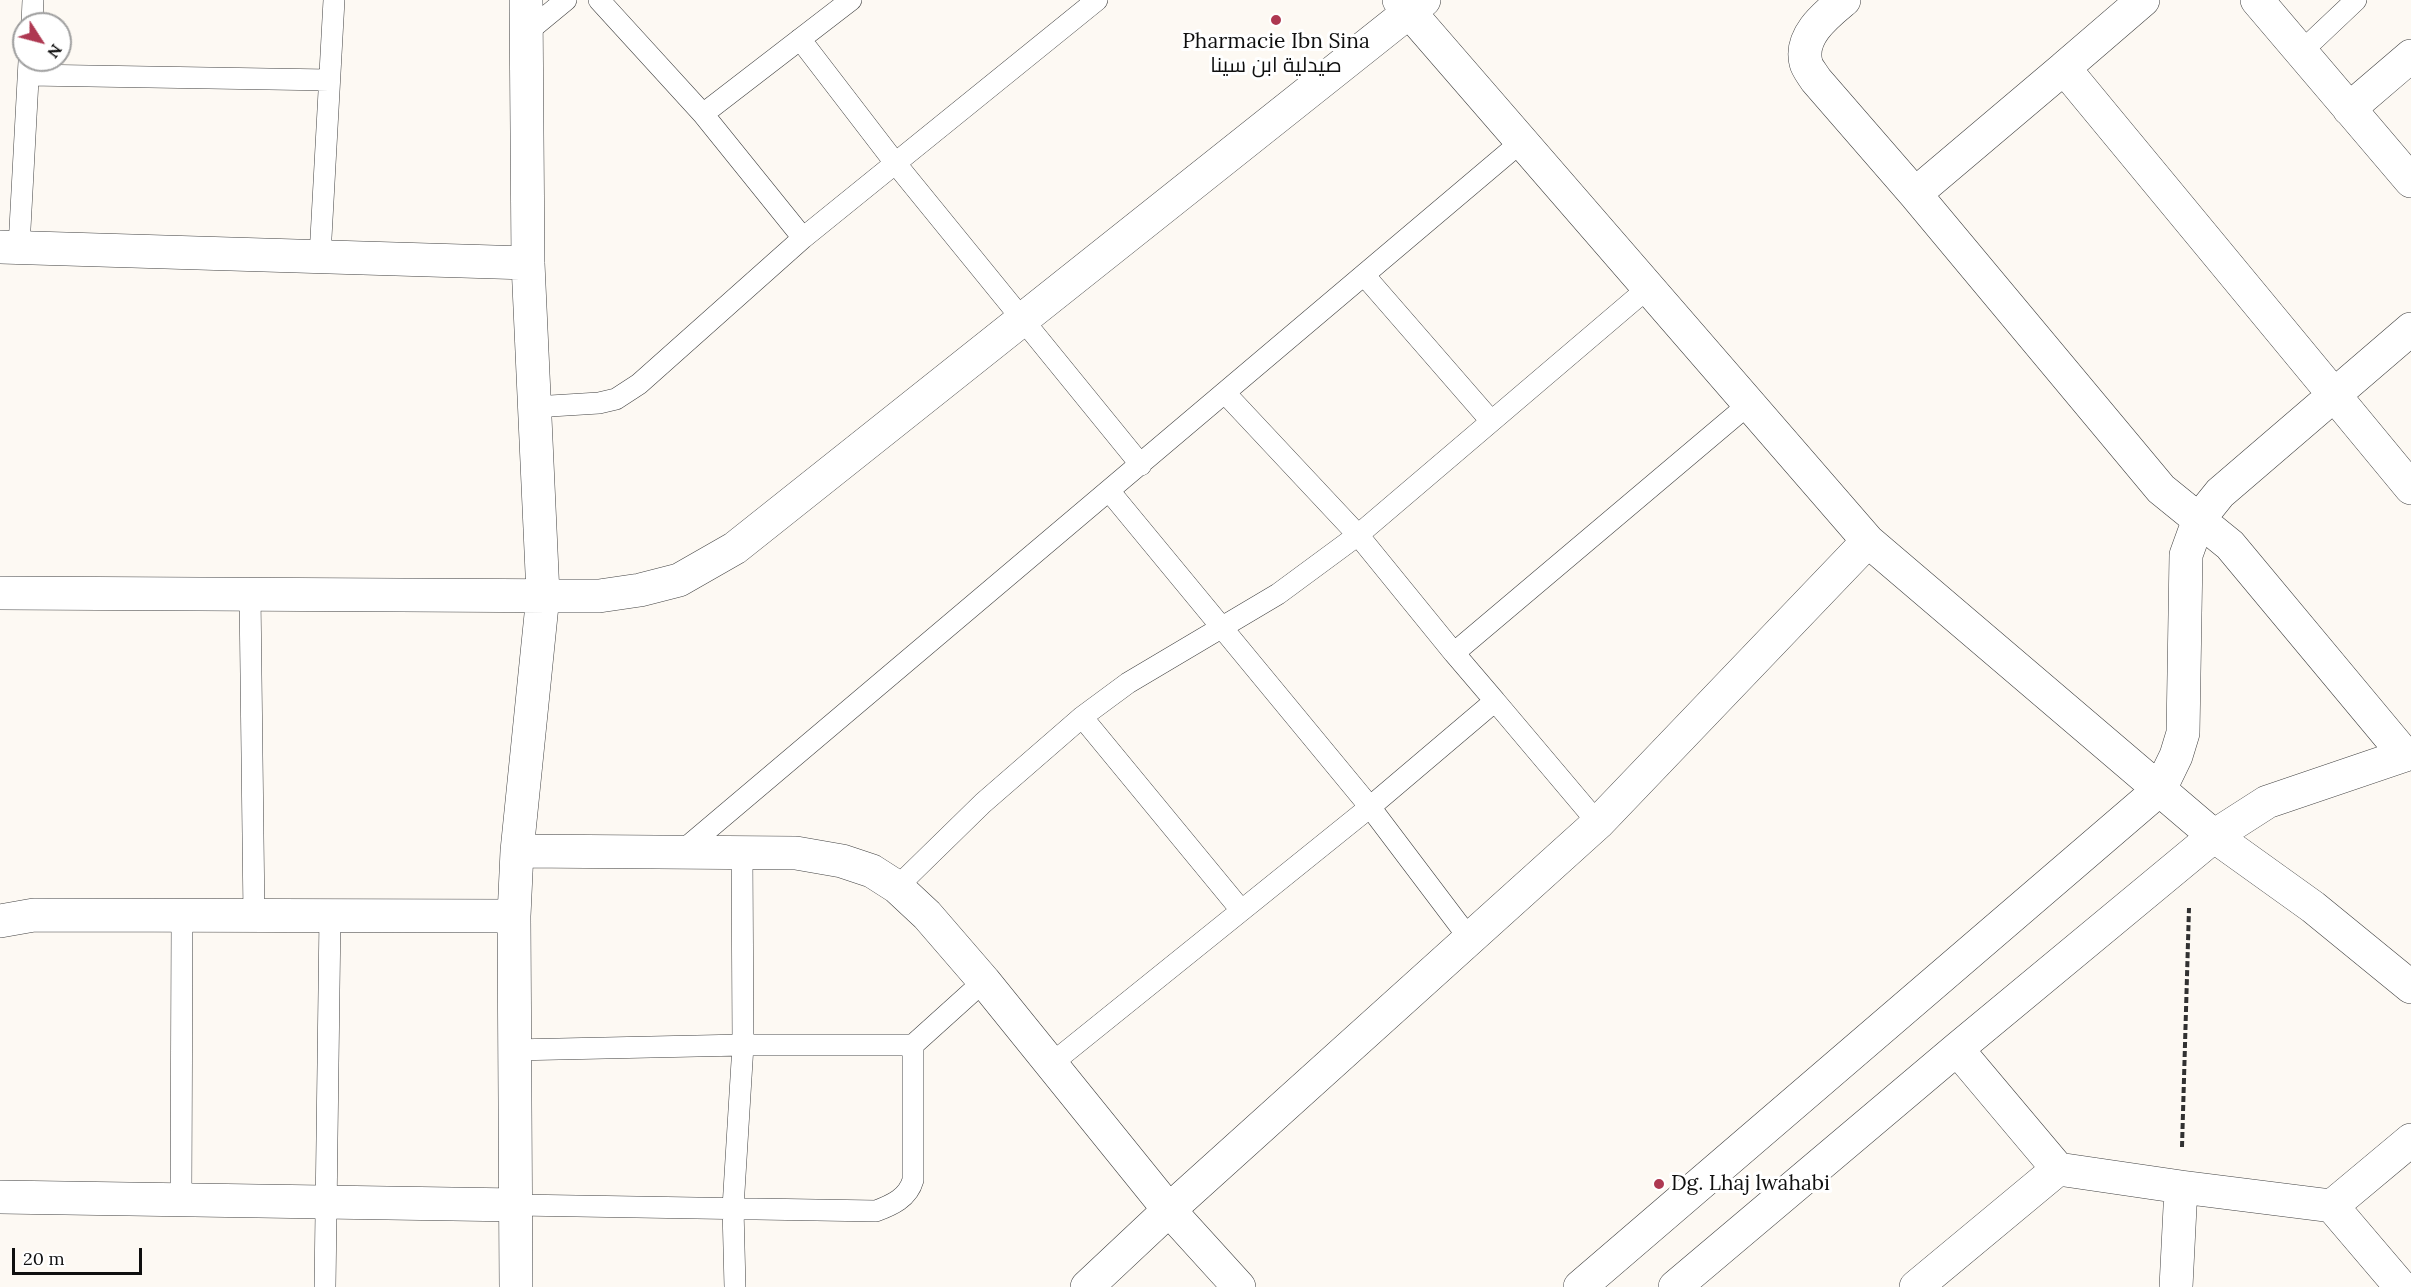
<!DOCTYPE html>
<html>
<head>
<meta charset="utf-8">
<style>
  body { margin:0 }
  #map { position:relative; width:2411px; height:1287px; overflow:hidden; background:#fdf9f3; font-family:Lora,serif }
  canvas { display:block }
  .north { position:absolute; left:12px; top:12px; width:60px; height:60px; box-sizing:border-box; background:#fff; border:2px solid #9f9f9f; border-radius:50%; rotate:126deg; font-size:16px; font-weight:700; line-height:24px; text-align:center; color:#0f0f0f }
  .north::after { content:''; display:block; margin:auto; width:21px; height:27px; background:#ae3851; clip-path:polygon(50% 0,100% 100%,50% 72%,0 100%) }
  .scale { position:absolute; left:12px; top:1248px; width:130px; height:27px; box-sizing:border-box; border:3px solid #0f0f0f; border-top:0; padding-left:8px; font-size:18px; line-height:21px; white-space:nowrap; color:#0f0f0f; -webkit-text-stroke:4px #fff; paint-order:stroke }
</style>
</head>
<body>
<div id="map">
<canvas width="2411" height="1287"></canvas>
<div class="north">N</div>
<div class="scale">20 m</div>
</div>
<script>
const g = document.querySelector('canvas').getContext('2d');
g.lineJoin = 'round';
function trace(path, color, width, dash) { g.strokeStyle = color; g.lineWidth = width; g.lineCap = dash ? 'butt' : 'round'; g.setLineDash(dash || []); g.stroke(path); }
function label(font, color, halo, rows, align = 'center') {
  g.font = font + ' Lora,Cairo,serif'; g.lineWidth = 6; g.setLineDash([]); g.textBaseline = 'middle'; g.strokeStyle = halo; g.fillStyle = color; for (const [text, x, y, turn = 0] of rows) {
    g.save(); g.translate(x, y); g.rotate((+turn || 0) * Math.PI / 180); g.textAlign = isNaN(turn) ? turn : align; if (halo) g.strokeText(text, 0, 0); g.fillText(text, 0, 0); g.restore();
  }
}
const path = new Path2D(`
  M 2182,1147 L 2189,908`);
const lane = new Path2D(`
  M 599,0 L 703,114
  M 32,24 L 33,0
  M 526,33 L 566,0
  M 800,39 L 896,164 L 1141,465
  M 2301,52 L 2356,0
  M 29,75 L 329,80
  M 803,238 L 1097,0
  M 19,247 L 29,61
  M 320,256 L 334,0
  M 1364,275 L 1491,421
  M 1225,393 L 1358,535 L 1454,653 L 1749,404
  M 534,407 L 599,403 L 616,399 L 639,384 L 803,238 L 703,114 L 851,0
  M 1110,492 L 1370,807 L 1469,938
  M 250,594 L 254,916
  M 1495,701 L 1598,823
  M 1082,717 L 1241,910
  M 681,852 L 1521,142
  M 897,887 L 983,803 L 1082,717 L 1128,683 L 1278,594 L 1358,535 L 1648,288
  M 513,1050 L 743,1045 L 913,1045 L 984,981
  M 1051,1064 L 1370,807 L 1495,701 L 1454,653
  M 181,1200 L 182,916
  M 517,1205 L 876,1211 C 892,1205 908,1198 913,1180 L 913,1045
  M 325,1287 L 330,916
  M 735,1287 L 733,1208 L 743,1045 L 742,852`);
const street = new Path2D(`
  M 1399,0 L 1868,541 L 2214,836 L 2313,907 L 2411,987
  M 1844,0 C 1826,15 1799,36 1806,63 C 1807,68 1813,75 1816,80 L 1915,194
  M 2257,0 L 2411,181
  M 2064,68 L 2143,0
  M 2349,109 L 2411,56
  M 0,247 L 528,263
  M 0,593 L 599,596 L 640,590 L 679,580 L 735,548 L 1424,0
  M 2405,755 L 2230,545 L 2161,489 L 1915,194 L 2064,68 L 2411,488
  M 517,851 L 796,853 L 842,861 L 872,871 L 897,887 L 927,915 L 984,981 L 1169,1210 L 1239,1287
  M 0,921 L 34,915 L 514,916
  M 1957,1049 L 2058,1169 L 2181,1187 L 2176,1287
  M 2181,1187 L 2332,1206 L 2411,1140
  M 0,1197 L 517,1205
  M 2332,1206 L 2401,1287
  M 516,1287 L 514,916 L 517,851 L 543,595 L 528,263 L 526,0
  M 1087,1287 L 1169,1210 L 1598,823 L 1868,541
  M 1580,1287 L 2160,789 L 2176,756 L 2183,733 L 2186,555 L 2199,519 L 2220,493 L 2411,329
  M 1675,1287 L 1957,1049 L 2214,836 L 2267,802 L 2411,753
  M 1916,1287 L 2058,1169`);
const markers = [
  [1276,20,6,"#ae3851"],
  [1659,1184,6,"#ae3851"]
];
const poiNames = [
  ["Pharmacie Ibn Sina",1276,42],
  ["صيدلية ابن سينا",1276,66],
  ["Dg. Lhaj lwahabi",1671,1184,"left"]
];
trace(lane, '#424242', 22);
trace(street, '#424242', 34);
trace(path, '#313131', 4, [6, 3]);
trace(lane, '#fff', 21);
trace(street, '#fff', 33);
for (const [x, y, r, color] of markers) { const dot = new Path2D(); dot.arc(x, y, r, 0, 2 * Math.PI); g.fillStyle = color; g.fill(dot); trace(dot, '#fff', 2); }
label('21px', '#0f0f0f', '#fff', poiNames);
</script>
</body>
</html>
